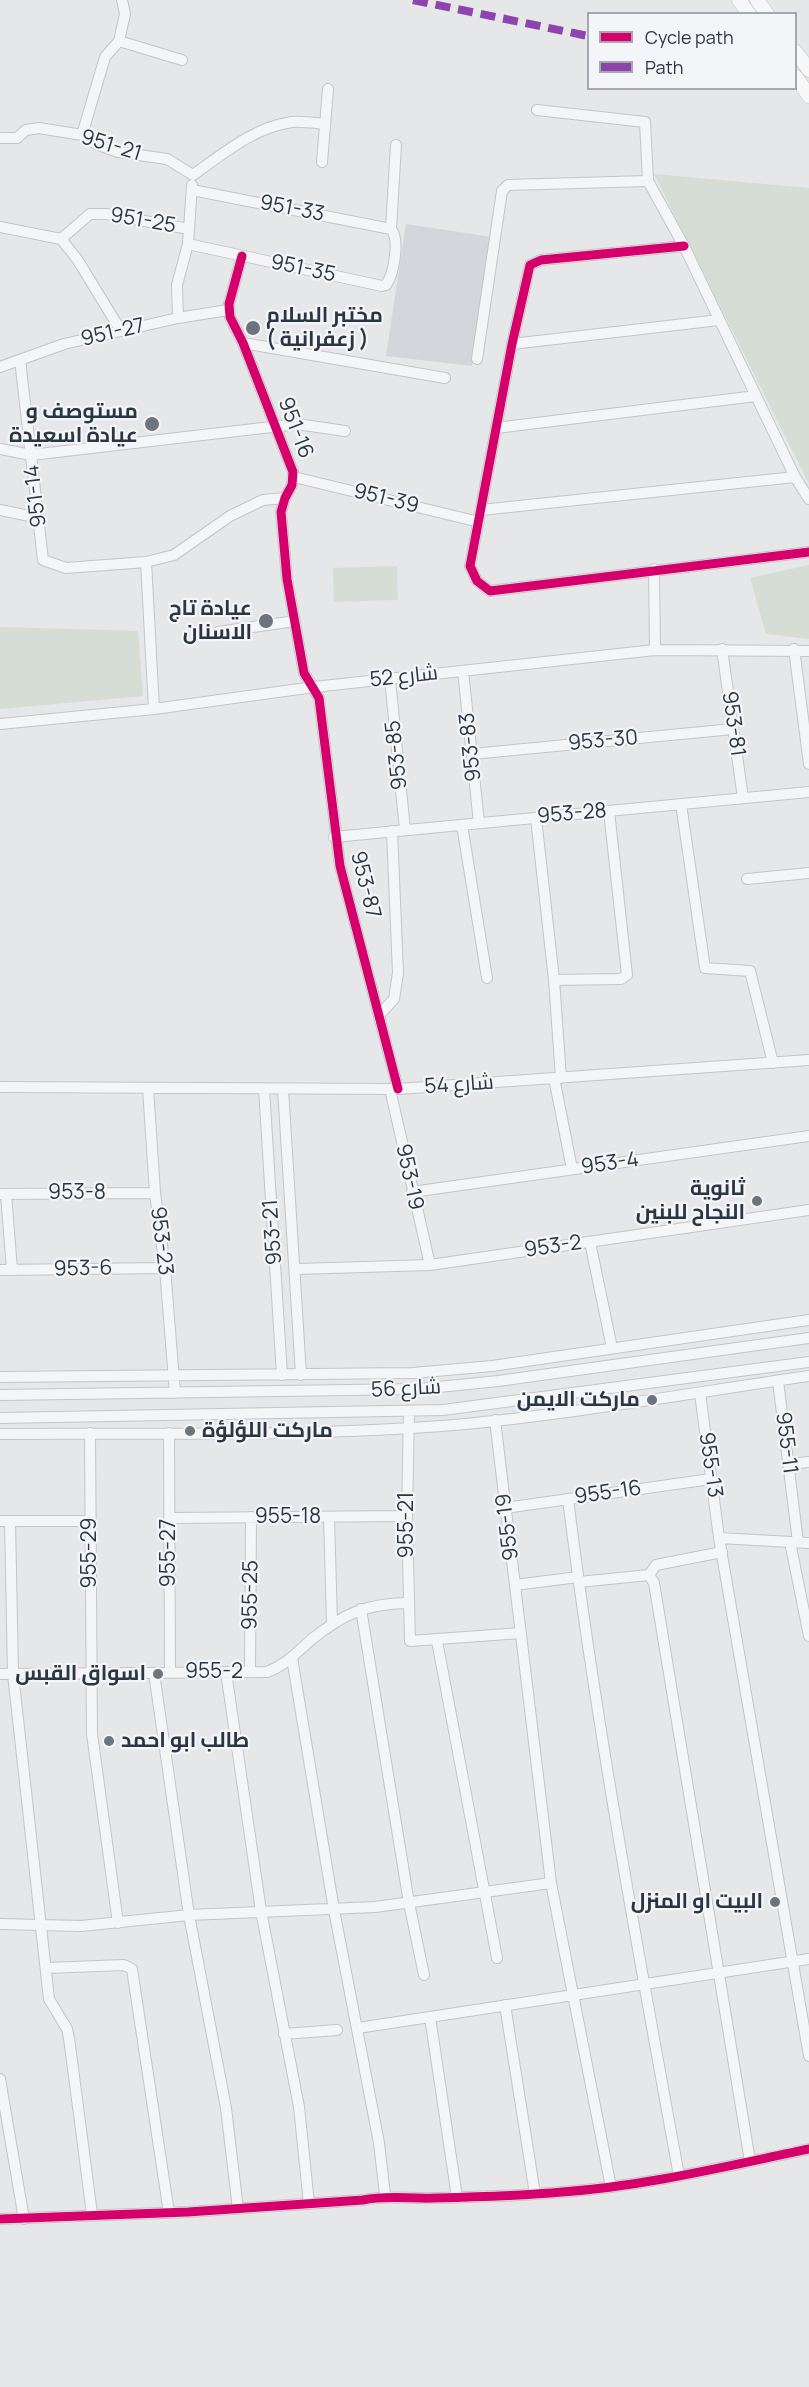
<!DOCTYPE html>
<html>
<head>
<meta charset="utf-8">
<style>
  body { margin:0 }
  #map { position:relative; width:809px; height:2387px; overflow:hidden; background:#e5e7e9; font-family:Manrope,sans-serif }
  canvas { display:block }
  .legend { position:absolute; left:587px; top:12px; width:210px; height:78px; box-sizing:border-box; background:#f3f5f8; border:2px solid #a3a9af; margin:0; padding:8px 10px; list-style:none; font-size:18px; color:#2c3642 }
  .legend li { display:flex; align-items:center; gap:12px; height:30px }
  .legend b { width:30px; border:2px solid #a3a9af }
</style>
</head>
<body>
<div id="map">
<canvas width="809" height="2387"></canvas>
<ul class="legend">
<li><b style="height:8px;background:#d6006c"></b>Cycle path</li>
<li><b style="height:8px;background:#8e44ad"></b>Path</li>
</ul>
</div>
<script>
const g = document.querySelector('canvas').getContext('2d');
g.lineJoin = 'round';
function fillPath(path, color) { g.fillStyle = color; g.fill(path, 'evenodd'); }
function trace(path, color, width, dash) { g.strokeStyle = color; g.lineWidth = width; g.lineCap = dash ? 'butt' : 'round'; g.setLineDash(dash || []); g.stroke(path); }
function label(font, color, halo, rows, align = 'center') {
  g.font = font + ' Manrope,Cairo,sans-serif'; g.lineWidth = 4.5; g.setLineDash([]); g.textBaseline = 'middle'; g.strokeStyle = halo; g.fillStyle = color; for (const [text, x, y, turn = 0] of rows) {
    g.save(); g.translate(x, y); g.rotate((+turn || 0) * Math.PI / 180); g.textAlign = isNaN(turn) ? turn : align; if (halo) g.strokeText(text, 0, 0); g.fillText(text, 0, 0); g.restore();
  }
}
const built = new Path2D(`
  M 406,224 L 492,237 L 472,366 L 386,356 Z`);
const green = new Path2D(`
  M 654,174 L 809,188 L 809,484 Z
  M 809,565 L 809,639 L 766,634 L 750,578 Z
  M 397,566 L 398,600 L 334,602 L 333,568 Z
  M 0,627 L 138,631 L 143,696 L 0,709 Z`);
const minor = new Path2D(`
  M 119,41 L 182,60
  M 537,110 L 645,122 L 648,181 L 684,246 L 795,477 L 809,499
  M 82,135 L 105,57 L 119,41 L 125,14 L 122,0
  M 0,138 L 17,138 L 26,130 L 39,128 L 82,135 L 96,144 L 118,152 L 167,159 L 193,175
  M 322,162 L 328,89
  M 193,175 C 223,154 254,127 292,122 C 302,121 315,123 325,124
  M 192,190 L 391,229
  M 0,227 L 61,239 L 90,214 L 106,214 L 189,229
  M 61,239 L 77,259 L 121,331
  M 188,244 L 382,286 L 386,285 C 394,274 400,239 391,229 L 396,145
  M 684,246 L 541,260 L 530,265 L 512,344 L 470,566 L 477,581 L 490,591 L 809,552
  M 242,256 L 229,304 L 230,317 L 243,343 L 293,472 L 292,485 L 285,498 L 281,512 L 287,579 L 304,673 L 319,698 L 340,866 L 398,1089
  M 178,318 L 177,285 L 188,244 L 192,185
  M 243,343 L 445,378
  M 512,344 L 719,320
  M 477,359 L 502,191 L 508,185 L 648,181
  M 20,360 L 43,560 L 66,568 L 146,562 L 174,555 L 230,516 L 263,500 L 285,498
  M 0,367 L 64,344 L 178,318 L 228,310
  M 496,428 L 756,396
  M 0,449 L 31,455 L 297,424 L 345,431
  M 294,477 L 479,522
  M 0,510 L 39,518
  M 481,510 L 795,477
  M 146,562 L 154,709
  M 654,569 L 655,650
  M 218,632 L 295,621
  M 722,649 L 743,798
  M 794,649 L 809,764
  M 463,671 L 479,823
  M 390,679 L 405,830
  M 0,724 L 154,709 L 314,687 L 655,650 L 809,651
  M 472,754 L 733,729
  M 681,804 L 705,968 L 750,971 L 773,1063
  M 536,818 L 554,980 L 561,1078
  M 462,825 L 487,978
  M 334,837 L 809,792
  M 747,879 L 809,873
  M 554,980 L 621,979 L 627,975 L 609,811
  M 380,1014 L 394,999 L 398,973 L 392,831
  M 554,1078 L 572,1169
  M 0,1087 L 398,1089 L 809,1060
  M 148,1088 L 155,1193 L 165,1268 L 175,1393
  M 264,1089 L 282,1375
  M 283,1089 L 301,1375
  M 390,1089 L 430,1265
  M 412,1192 L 809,1136
  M 0,1194 L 155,1193
  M 6,1194 L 12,1270
  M 590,1242 L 612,1348
  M 296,1269 L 430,1265 L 809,1210
  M 0,1270 L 165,1268
  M 0,1377 L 413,1373 L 492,1366 L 809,1320
  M 778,1381 L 798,1542
  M 700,1393 L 719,1538 L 809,2056
  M 0,1395 L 419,1389 L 498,1381 L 809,1338
  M 409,1412 L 407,1516 L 410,1641 L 521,1633
  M 0,1418 L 443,1410 L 809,1362
  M 495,1420 L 551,1883 L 611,2187
  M 90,1433 L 92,1734 L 118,1923
  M 169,1433 L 170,1672
  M 0,1434 C 151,1433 303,1437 454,1425 C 573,1414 691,1393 809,1376
  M 788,1464 L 809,1462
  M 568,1499 C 596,1725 638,1951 679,2176
  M 505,1508 L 711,1479
  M 329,1517 L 332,1624
  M 169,1518 L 407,1516
  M 0,1521 L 90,1521
  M 10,1521 L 13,1674 L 49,1999 L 67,2029 L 69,2038 L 92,2214
  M 719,1538 L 809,1543
  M 790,1542 L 809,1636
  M 649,1575 L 654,1583 L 750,2161
  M 649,1575 L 656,1565 L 722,1552
  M 579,1582 L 649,1575
  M 515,1585 L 578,1577
  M 361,1609 L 409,1903 L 424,1975
  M 437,1641 L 497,1958
  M 292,1658 L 334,1910 L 379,2143 L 385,2195
  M 226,1672 L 261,1911 L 299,2107 L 309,2204
  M 250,1672 L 251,1517
  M 154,1673 L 189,1915 L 226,2108 L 238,2209
  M 0,1674 L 267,1672 C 286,1665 297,1652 312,1639 C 345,1613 366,1604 407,1603
  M 0,1924 L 81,1926 L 189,1915 L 375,1907 L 551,1883
  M 46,1968 L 124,1965 L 132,1969 L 169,2213
  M 505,2005 L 535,2194
  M 430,2017 L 457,2197
  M 358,2028 L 809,1959
  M 284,2034 L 337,2030
  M 0,2079 L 24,2219
  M 0,2219 L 188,2212 L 363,2200 C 386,2195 410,2199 435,2198 C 477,2197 520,2196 562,2192 C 646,2186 727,2166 809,2149`);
const major = new Path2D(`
  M 739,0 L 749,14
  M 757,0 L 767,14
  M 796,52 L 809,70
  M 796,77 L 809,96`);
const quiet = new Path2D(`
  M 413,0 L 588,36`);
const cycleway = new Path2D(`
  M 684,246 L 541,260 L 530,265 L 512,344 L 470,566 L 477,581 L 490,591 L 809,552
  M 242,256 L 229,304 L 230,317 L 243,343 L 293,472 L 292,485 L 285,498 L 281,512 L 287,579 L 304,673 L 319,698 L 340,866 L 398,1089
  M 0,2219 L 188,2212 L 363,2200 C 386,2195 410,2199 435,2198 C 477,2197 520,2196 562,2192 C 646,2186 727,2166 809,2149`);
const markers = [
  [253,328,8,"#6d747c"],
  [152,424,8,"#6d747c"],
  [266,621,8,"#6d747c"],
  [757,1201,6,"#6d747c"],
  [652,1400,6,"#6d747c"],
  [190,1431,6,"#6d747c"],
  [158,1674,6,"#6d747c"],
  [109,1741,6,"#6d747c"],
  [775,1902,6,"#6d747c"]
];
const streetNames = [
  ["951-21",111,146,17],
  ["951-33",292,209,11],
  ["951-25",143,221,10],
  ["951-35",303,269,12],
  ["951-27",113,333,-13],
  ["951-16",295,428,69],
  ["951-14",36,496,-97],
  ["951-39",386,499,14],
  ["شارع 52",404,677,-6],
  ["953-81",733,724,82],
  ["953-30",603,741,-5],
  ["953-83",471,747,-96],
  ["953-85",397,755,-96],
  ["953-28",572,814,-5],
  ["953-87",365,885,76],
  ["شارع 54",459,1085,-4],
  ["953-4",610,1164,-8],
  ["953-19",409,1177,78],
  ["953-8",77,1193],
  ["953-21",273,1232,-94],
  ["953-23",161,1241,83],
  ["953-2",553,1247,-8],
  ["953-6",83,1269,-1],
  ["شارع 56",406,1389,-3],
  ["955-11",786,1443,83],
  ["955-13",710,1465,82],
  ["955-16",608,1493,-8],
  ["955-18",288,1517],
  ["955-21",407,1525,-90],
  ["955-19",508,1527,-97],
  ["955-29",90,1553,-90],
  ["955-27",169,1553,-90],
  ["955-25",251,1595,-89],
  ["955-2",214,1672]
];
const poiNames = [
  ["مختبر السلام",266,316,"left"],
  ["( زعفرانية )",266,340,"left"],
  ["مستوصف و",138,412],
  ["عيادة اسعيدة",138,436],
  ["عيادة تاج",252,609],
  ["الاسنان",252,633],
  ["ثانوية",745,1189],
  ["النجاح للبنين",745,1213],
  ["ماركت الايمن",640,1400],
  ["ماركت اللؤلؤة",202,1431,"left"],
  ["اسواق القبس",146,1674],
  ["طالب ابو احمد",121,1741,"left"],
  ["البيت او المنزل",763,1902]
];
fillPath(built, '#d3d7dc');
fillPath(green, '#d6ddd5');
trace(minor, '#c3c5c7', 12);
trace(major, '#c1c4c7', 15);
trace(minor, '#f4f5f6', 10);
trace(major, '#f7f7f8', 14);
trace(quiet, '#8e44ad', 8, [15, 8]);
trace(cycleway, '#d6006c', 9);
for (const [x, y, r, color] of markers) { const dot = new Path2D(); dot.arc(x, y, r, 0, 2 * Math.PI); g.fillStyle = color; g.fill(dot); trace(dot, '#f3f5f8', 2); }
label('21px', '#2c3642', '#f3f5f8', streetNames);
label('bold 21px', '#2c3642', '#f3f5f8', poiNames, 'right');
</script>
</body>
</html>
